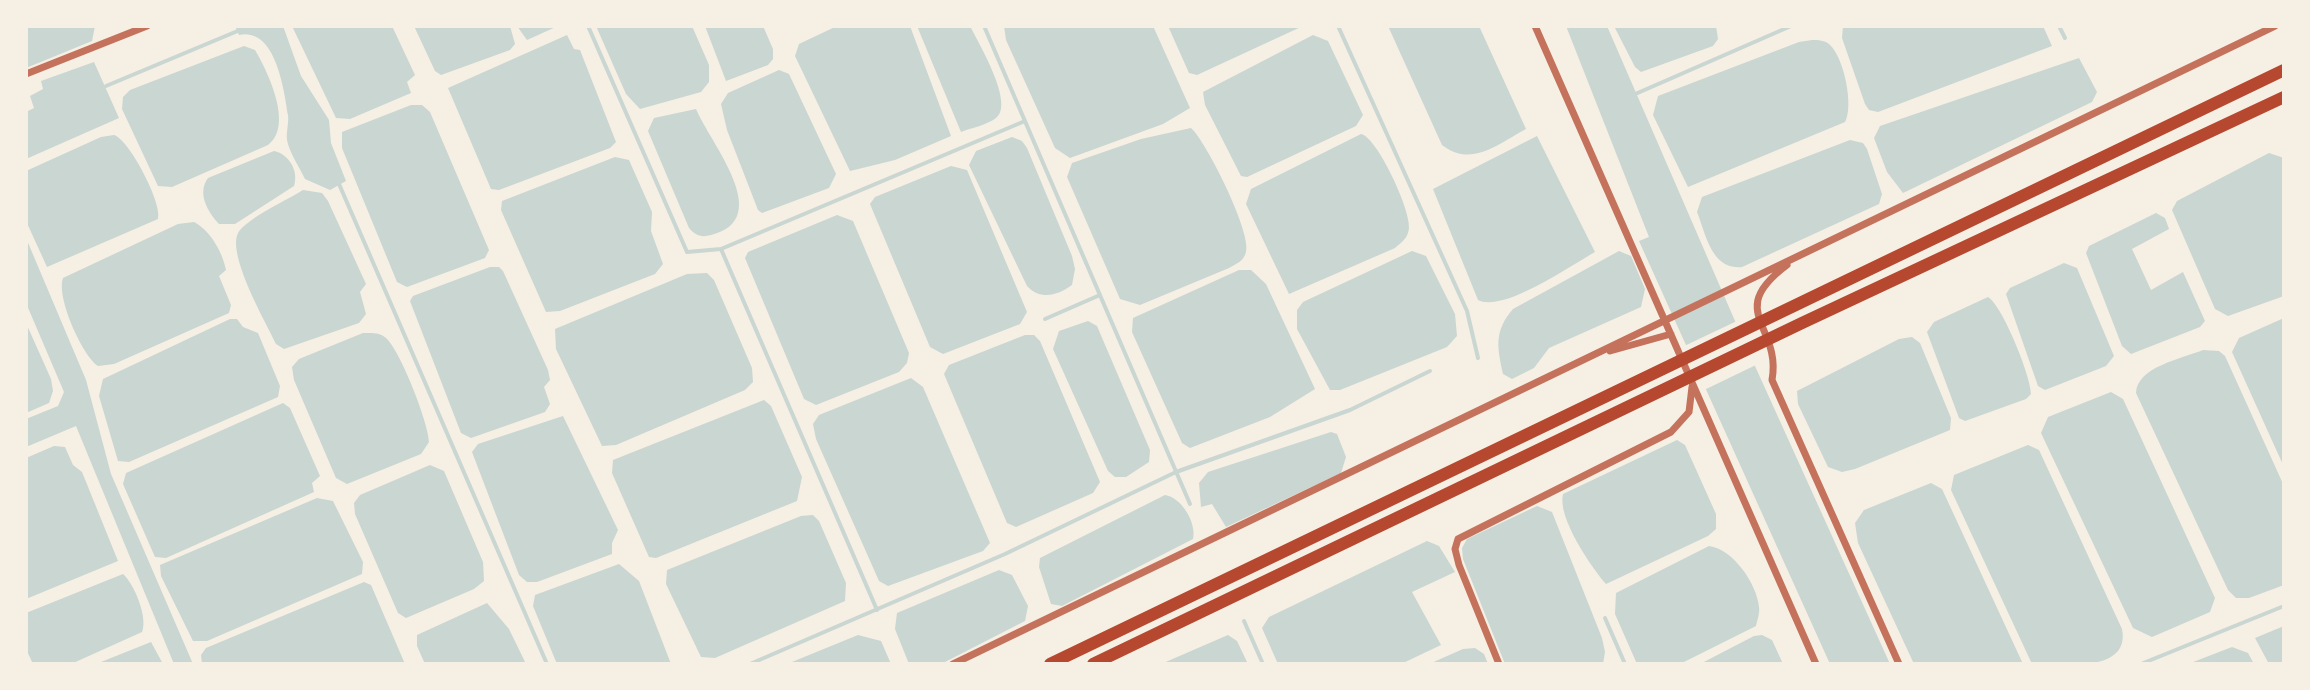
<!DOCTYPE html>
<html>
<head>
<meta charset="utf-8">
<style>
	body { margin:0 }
	#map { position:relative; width:2310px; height:690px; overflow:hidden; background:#f6efe4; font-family:"Open Sans",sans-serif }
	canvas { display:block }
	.frame { position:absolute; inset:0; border:28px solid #f6efe4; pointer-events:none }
</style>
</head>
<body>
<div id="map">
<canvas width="2310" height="690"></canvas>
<div class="frame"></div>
</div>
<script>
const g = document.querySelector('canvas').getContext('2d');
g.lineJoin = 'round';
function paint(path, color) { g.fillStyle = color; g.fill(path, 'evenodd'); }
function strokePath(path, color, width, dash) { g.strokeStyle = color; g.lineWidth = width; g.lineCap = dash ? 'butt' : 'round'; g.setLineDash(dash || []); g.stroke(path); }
paint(new Path2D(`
	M26,26H95L92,41L26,68Z
	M235,26H283L301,76L329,120L331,143L346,181L330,190L305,179C300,168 289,152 287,140C286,132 289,123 288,115C284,88 275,27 239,35Z
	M292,26H392L415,75L407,82L411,93L350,119L336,118Z
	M414,26H510L515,44L510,50L441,75L435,71Z
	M517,26H558L527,40Z
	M596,26H692L709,65V82L701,92L640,109L626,94Z
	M705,26H763L773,49V59L768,65L726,81Z
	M837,26H910L951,136L895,160L850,171L795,56L799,44Z
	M917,26H970C979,44 1015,104 996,118C987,125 971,128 961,132Z
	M1004,26H1153L1190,108L1163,124L1070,158L1055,148L1006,40Z
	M1168,26H1303L1197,75L1189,73Z
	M1388,26H1479L1526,129C1498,144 1471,168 1442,145Z
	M1566,26H1607L1745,344L1890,664H1830L1639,241L1649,237Z
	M1614,26H1716L1718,39L1713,46L1641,72L1635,67Z
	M1843,26H2043L2052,46L1878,112L1869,110L1865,104L1842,38Z
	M567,35L574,49L580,50L616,142L610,148L499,190L491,189L448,88Z
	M1313,35L1328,41L1363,115L1356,126L1247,177L1241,176L1205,105L1203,92Z
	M1812,40C1818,40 1825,40 1830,45C1844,58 1854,106 1845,122L1688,187L1653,115L1658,96L1799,42Z
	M244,46L255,50C268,72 294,126 268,145L172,187L158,186L122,109L123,97L130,90Z
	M2079,58L2097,92L2092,102L1903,193L1887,172L1874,138L1880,126Z
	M94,62L119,118L26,159V112L34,108L30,96L43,89L41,81Z
	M779,70L789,74L836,174L829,188L762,213L758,210L727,130L721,104L728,93Z
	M411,105H422L430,112L489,250L485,258L407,287L397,282L342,148V132Z
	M696,109C710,143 776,219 711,235C701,238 695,235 689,228L648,131L654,118Z
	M1191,128C1206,141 1252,233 1246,252C1244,261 1236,264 1229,268L1140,305L1120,299L1067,177L1072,163L1141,139Z
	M1361,134C1377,137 1411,210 1409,228C1408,238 1402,242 1395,248L1289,294L1246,204L1251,189Z
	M114,135C129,139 163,204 158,219L47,267L26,221V171L101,137Z
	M1537,136L1595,252C1570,266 1503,313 1478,300L1433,189Z
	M1012,137L1022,141L1027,148L1072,256L1075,269L1072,285C1058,295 1041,301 1027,286L969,165L976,151Z
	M1850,140L1863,143L1867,149L1882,194L1879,204L1742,267C1711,270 1706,234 1697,212L1702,197Z
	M274,151C289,154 299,171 294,186L235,224H219C207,211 197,193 208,178Z
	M2269,153L2284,158V296L2228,316L2215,309L2172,210L2177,201Z
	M615,157L629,160L652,212L651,231L663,264L655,274L560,311L546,312L501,210L502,201Z
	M951,166L967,170L1027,312L1020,324L943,354L930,347L870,204L875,197Z
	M303,190L322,193L328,201L366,284L360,292L366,314L359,323L284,349L276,344C266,322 223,249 240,230C255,214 284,202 303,190Z
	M2156,213L2165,218L2169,229L2132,249L2151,290L2183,272L2205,321L2200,327L2131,354L2122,346L2086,253L2089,246Z
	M837,215L853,221L909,353L907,363L899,372L816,405L804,399L745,258L748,252Z
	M194,222C210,230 223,253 226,270L219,276L231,305L229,313L114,364L98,366C82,355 56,297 63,278L178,224Z
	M26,238L86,380L111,474L193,664H174L76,426L26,447V419L58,406L64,392L26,303Z
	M1412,251L1426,256L1455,314L1457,336L1447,347L1340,390H1330L1297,329V310L1303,302Z
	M1619,251L1631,256L1645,289L1641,307L1549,348L1534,368L1512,379L1503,374C1497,347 1494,331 1513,309Z
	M2064,263L2077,268L2114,356L2106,366L2045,390L2038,386L2006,294L2010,288Z
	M490,267H499L503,271L548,370L550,380L544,387L550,404L545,412L471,438L461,433L410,301L413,296Z
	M1239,270H1251L1266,284L1315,389L1270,417L1190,448L1182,443L1132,332L1133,318Z
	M707,273L714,280L752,368L753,382L745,390L616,445L602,446L556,349L555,329L687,274Z
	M1988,297C2002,305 2031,376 2031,394L2026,399L1965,421L1959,418L1927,332L1934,322Z
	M2284,318V467L2232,352L2239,338Z
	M230,319H237L243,327L258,333L280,386L278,397L129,462L118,461L99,396L103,379Z
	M1088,321L1097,326L1150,450L1149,462L1126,477H1115L1108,471L1053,349L1059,331Z
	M26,323L51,379L53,391L49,403L26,413Z
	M363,333C372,333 379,332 386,338C400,350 429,424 429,442L421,454L347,484L336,478L294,380L292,367L299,359Z
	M1025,335H1034L1040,341L1100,482L1093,493L1016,527L1007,523L944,374L949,365Z
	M1912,337L1920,343L1951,418L1950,430L1855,469L1842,472L1828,467L1798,404L1797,391L1899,339Z
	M2203,350L2219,351L2225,356L2284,486V585L2249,598H2236L2228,590L2136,393C2137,367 2181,359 2203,350Z
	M911,378L923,387L990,543L983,551L888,586L879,581L816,439L813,424L819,415Z
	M2111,392L2123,399L2215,598L2210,612L2152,637L2133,628L2041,433L2048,417Z
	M764,400L771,406L802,477L797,501L656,558L649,557L612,473L613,460Z
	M283,403L290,408L320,476L312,483L314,492L166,558L155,557L123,484L126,473Z
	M563,416L618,530L612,543V554L537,582H527L519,575L472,452L478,444Z
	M1331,432L1337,434L1346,457L1341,473L1226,527L1212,504L1201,507L1199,483L1208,472Z
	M1677,440L1685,445L1716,514V529L1708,536L1606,584C1591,567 1557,517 1563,494Z
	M2028,445L2039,450L2122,629C2131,674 2060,664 2032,664L1951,490L1954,475Z
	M54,446L65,447L73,465L82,472L118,561L26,599V458Z
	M430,465L444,471L483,562L484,581L474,589L406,618L398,613L355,514L354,503L360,495Z
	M1931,483L1942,489L2023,664H1914L1858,543L1855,523L1864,510Z
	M1165,495C1181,497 1197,523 1193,539L1062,606L1051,604L1039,567L1040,558Z
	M317,498L333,501L363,562L362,574L207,641H193L161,576L160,565Z
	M1537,506L1552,512L1602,638L1605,652L1603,664H1505L1463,559L1462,548L1467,539Z
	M813,515L819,521L846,583L845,601L715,658L701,657L666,584L667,570L801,516Z
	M1427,541L1439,546L1455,572L1412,592L1441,645L1401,664H1278L1262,628L1269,617Z
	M1709,546C1733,549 1757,584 1759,607C1760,613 1757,621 1756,626L1680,664H1637L1615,614L1616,593Z
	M619,564L639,581L671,664H557L533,606L535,595Z
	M999,570L1012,575L1028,606L1025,621L941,664H909L895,629L897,613Z
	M123,574C135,585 148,618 142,632L71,664H33L26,649V613Z
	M364,582L371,585L405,664H202L201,655L206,648Z
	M487,603L509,629L526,664H425L417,646V635Z
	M2284,626V664H2269L2255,638Z
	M858,635L881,641L891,664H787Z
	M1228,635L1237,641L1248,664H1161Z
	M1762,635L1772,640L1783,664H1700L1754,636Z
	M151,642L163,664H96Z
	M2232,647L2248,653L2254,664H2188Z
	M1475,648L1484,654L1488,664H1429L1463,649Z`), '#c9d6d2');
paint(new Path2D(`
	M1739,320L1758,364L1700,392L1680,348Z`), '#f6efe4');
strokePath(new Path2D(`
	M588,26L687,252L721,249L1025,121
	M984,26L1190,504
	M1338,26L1467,311L1478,358
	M2059,26L2065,38
	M106,86L240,30
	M1633,95L1791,26
	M339,184L547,664
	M721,249L877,610
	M1045,319L1100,295
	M1605,618L1625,664
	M1244,621L1263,664
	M750,664L1005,554L1176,472L1350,410L1430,371
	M2141,664L2284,606`), '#c9d6d2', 4);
strokePath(new Path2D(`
	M1535,26L1816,664
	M26,74L147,26
	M1787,265C1724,312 1782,325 1772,380L1899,664
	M1610,351L1671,334
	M953,664L2275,26
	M1499,664L1459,565L1455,549L1458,539L1671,432L1689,412L1692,387`), '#c5725c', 7);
strokePath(new Path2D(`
	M1050,664L2284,70
	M1093,664L1802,323L2284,97`), '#b5482f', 12);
</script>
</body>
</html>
